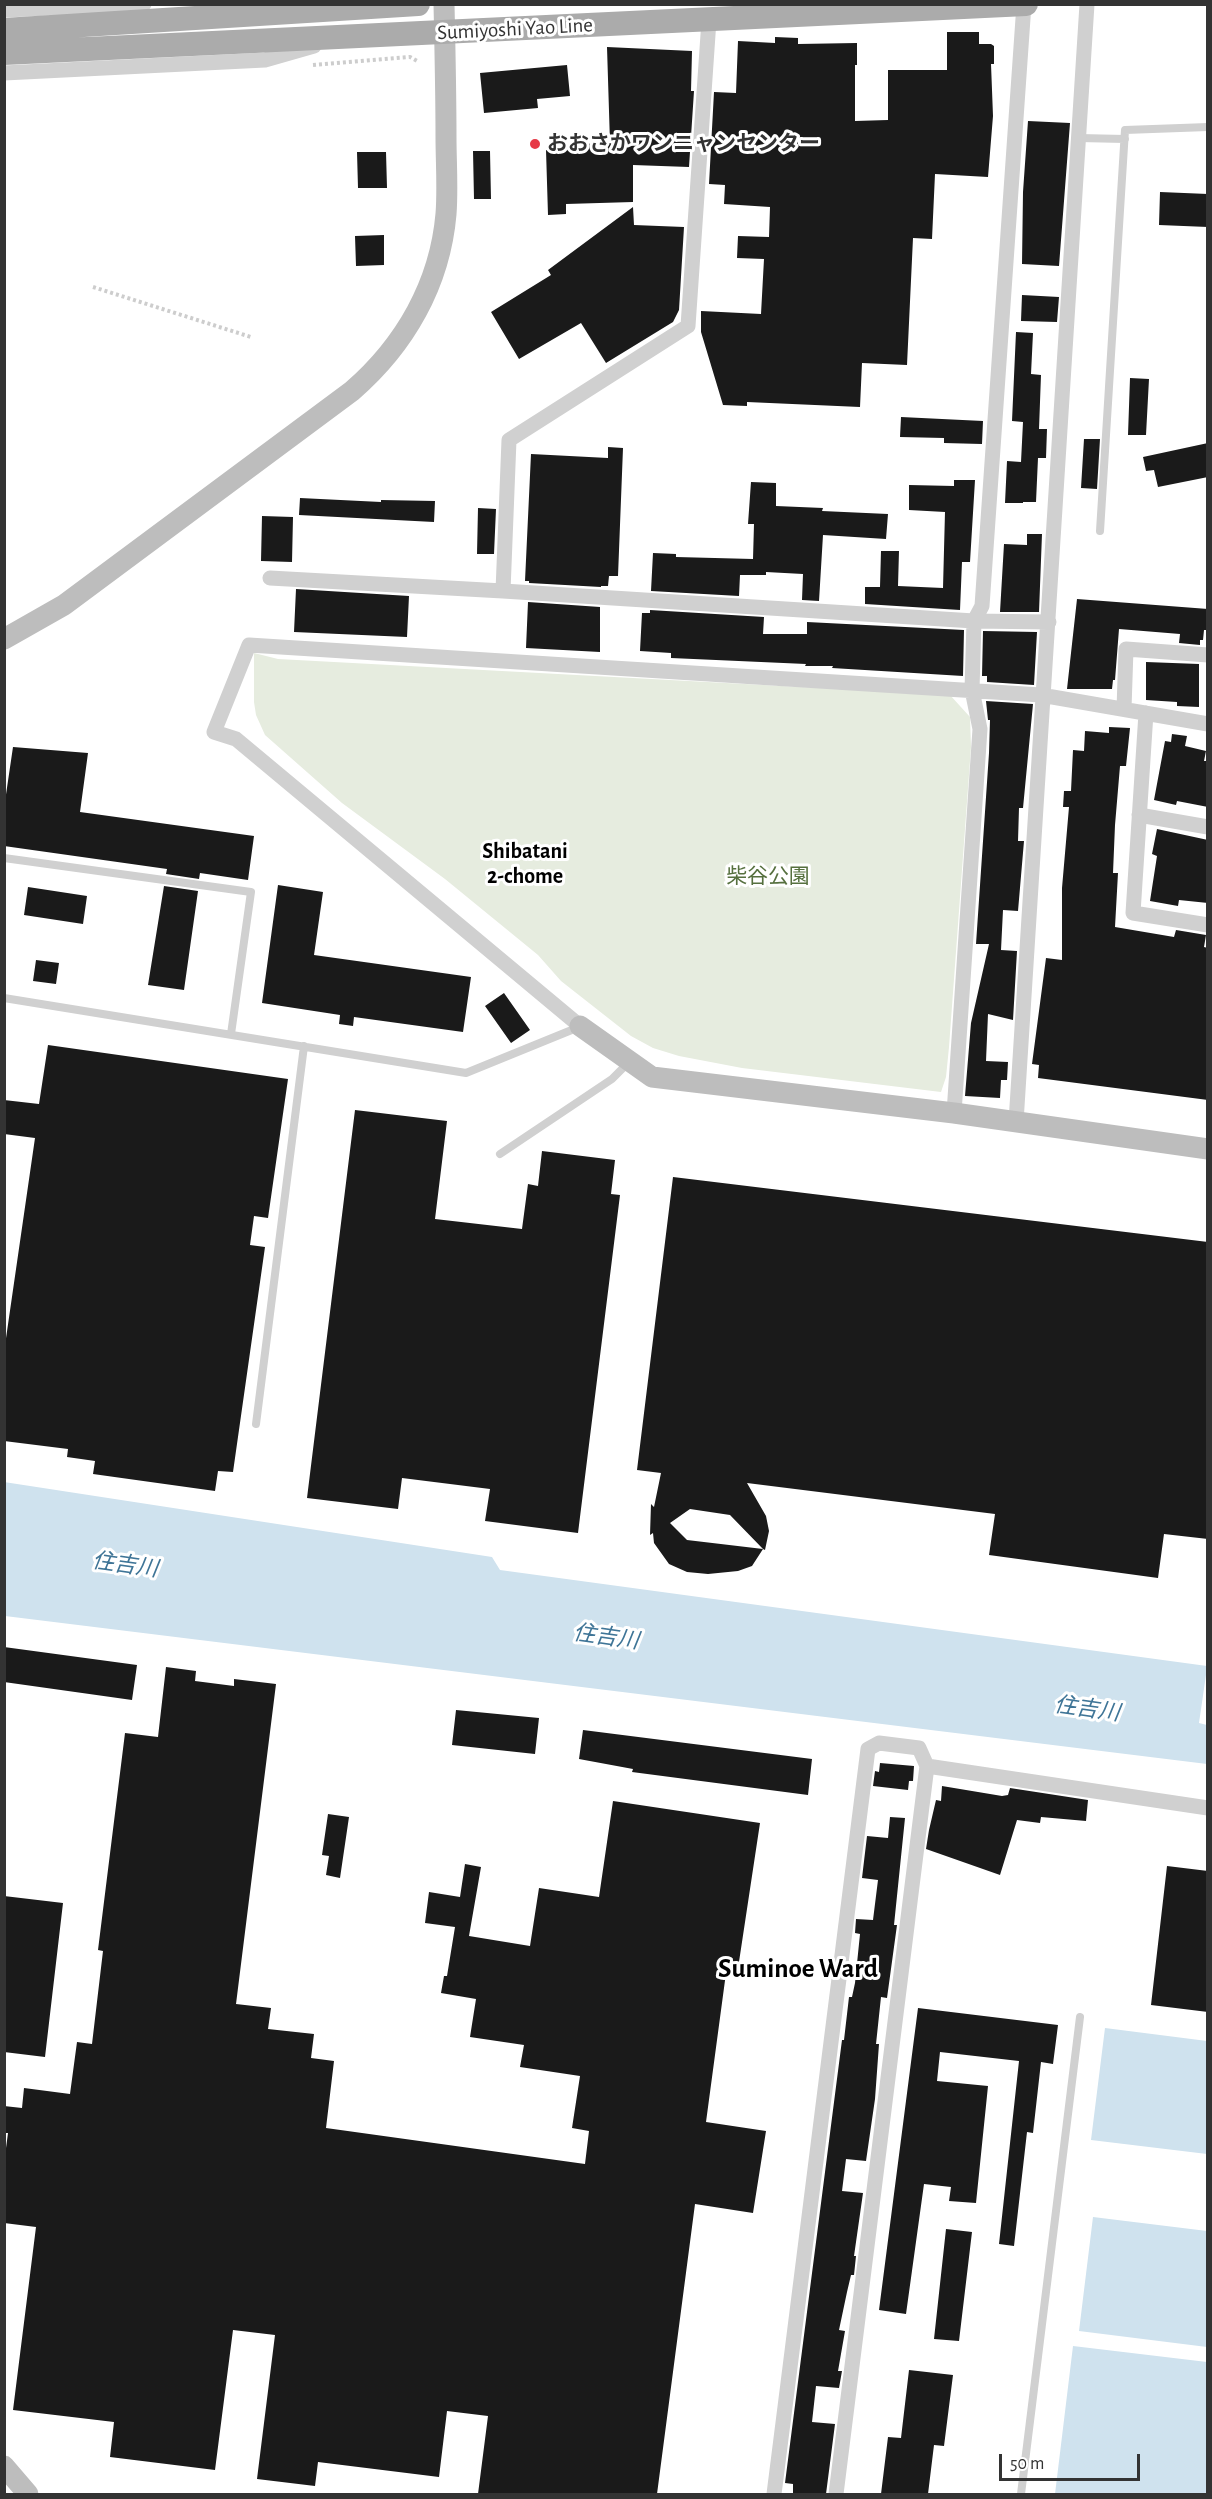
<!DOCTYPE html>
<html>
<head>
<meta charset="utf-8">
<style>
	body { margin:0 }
	#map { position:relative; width:1212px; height:2499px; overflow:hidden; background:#fff; font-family:"Alegreya Sans",sans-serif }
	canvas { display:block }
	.frame { position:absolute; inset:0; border:6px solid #333; pointer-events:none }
	.scale { position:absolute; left:999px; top:2454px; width:141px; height:27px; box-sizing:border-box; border:3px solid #333; border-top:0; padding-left:8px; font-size:18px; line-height:21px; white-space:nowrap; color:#333; -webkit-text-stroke:4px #fff; paint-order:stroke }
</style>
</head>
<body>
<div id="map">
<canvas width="1212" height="2499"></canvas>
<div class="frame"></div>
<div class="scale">50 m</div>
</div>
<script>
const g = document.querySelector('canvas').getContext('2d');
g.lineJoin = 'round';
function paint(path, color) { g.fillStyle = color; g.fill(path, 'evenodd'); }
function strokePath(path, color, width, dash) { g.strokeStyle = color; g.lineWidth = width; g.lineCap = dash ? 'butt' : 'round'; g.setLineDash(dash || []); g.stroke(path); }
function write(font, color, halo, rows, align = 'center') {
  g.font = font + ' "Alegreya Sans","Noto Sans JP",sans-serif'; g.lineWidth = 6; g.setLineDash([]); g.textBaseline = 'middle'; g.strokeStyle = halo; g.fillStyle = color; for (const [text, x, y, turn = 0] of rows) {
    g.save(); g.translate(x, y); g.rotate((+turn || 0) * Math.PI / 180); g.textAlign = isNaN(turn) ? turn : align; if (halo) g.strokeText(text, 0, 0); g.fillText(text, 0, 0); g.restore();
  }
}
paint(new Path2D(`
	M254,653L278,659L950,695L970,717L971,747L949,1047L946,1077L941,1092L742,1068L679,1056L653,1048L631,1036L561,981L538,955L445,879L342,803L265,735L256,715L254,702Z`), '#e6ecdf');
paint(new Path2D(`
	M4,1482L492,1557L500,1570L1207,1666V1764L5,1616Z
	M1105,2028L1207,2041V2154L1091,2140Z
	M1093,2217L1207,2231V2347L1079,2331Z
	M1073,2346L1207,2362V2494H1055Z`), '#cfe2ee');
paint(new Path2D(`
	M1207,1668H1208L1207,1725L1199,1723Z`), '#fff');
paint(new Path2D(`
	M947,32H979V44H991L994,46V64H991L993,116L988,177L935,174L932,239L913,238L907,365L862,363L860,407L747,402V406L723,405L701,332V311L761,314L764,259L737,258L738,236L769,237L770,207L724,204L725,185L709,184L714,92L736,93L738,41L775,43V37L798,38V44L857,43V65H855V121L888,120V70H947Z
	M607,47L692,51L691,91H694L689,167L633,165V202L566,204V214L548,215L546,150L581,149V144L610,143Z
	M567,65L570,96L537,99L538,108L484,113L480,73Z
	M1028,121L1070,123L1059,266L1022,264L1023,192Z
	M473,151H490L491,199H474Z
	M357,152H386L387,188H358Z
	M1160,192L1208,194V227L1159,225Z
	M633,207L634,225L684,227L679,310L673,322L606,363L581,323L519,359L491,312L551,275L548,270Z
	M384,235V265L356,266L355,236Z
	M1022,295L1059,297L1057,322L1021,321Z
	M1016,332L1033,333L1031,374L1041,375L1039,429H1047L1046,458H1038L1036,502H1023V503H1005L1007,461L1021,462L1023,422L1012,421Z
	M1130,378L1149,379L1146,435H1128Z
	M901,417L983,421L982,444L944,443V438L900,437Z
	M1084,439H1100L1097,489L1081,488Z
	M1208,443V477L1158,487L1154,470L1146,471L1143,457Z
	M608,447L623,448L618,576H609L608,586H601V587L529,583V581H525L531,454L608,458Z
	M954,480H975L970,562H962L960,610L865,604V587H880L881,551H899L898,586L943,588L945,512L909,510V485L954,486Z
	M751,482L776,483V506L823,508L822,511L888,514L886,539L823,535L819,601L802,600L803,574L766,572V575H740L739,596L651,591L653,553L676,554V557L753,559L754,524H748Z
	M300,498L381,502V500L435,501L434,522L299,515Z
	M478,508L496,509L494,554H477Z
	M262,516L293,517L292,562L261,561Z
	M1027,534H1042L1039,612H1000L1004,544L1027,545Z
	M296,589L409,596L407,637L294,632Z
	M1077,599L1208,609V630H1204L1203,640H1200V645L1179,643L1180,634L1119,629L1115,680H1113L1112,689H1067Z
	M528,602L600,607V652L526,648Z
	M650,610L764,617L763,634H807V622L964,630L963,676L832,668L833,666H805L806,664L671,658V653L640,651L642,613H650Z
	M983,631L1037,632L1034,685L987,682V676H982Z
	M1146,662L1199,664V707L1177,706V702L1146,700Z
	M986,701L1033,704L1023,808H1019L1018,841H1024L1018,911L1003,910L1001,950L1017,951L1013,1020L988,1014L986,1061L1008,1062L1007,1080H1001L1000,1098L965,1096L971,1023L989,944H976L989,753L990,720H988Z
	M1109,727L1130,728L1126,766H1120L1115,825L1113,873H1118L1115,927L1174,937L1176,930L1206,935L1204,947L1208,948V1100L1038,1078L1039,1065L1032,1064L1046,958L1062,960V888L1069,807H1063L1064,791H1071L1073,750L1084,751L1085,731L1109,733Z
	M1172,734L1187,736L1185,746L1206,751L1204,761H1208V807L1177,801L1176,805L1154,800L1165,741L1171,742Z
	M13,747L88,753L80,812L254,836L248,880L200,873L199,879L166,874L167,869L4,846V808Z
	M1157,829L1208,840V903L1179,900L1178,906L1150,901L1157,856L1152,854Z
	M278,885L323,892L314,955L471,977L463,1032L354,1017L353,1026L339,1024L340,1015L262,1003Z
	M164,886L198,891L184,990L148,985Z
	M28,887L87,896L83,924L24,915Z
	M36,960L59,963L56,984L33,981Z
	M504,993L530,1030L511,1043L485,1006Z
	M48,1045L288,1079L268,1218L254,1216L250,1245L265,1247L233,1472L218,1471L215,1491L93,1474L95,1461L67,1457L68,1449L4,1441V1352L35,1138L4,1134V1100L39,1104Z
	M355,1110L447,1121L435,1219L522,1229L528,1184L538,1186L542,1151L615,1160L611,1194L620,1195L578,1533L485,1521L490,1489L402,1478L398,1509L307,1498Z
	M673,1177L1208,1242V1539L1164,1534L1158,1578L989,1555L995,1514L747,1483L766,1516L769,1531L765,1550L763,1549L752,1566L738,1571L708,1574L687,1572L669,1564L654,1543L653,1533L650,1535L651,1504L654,1507L661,1473L637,1470ZM690,1509L730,1515L763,1549L687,1540L670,1523Z
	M4,1647L137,1665L132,1700L4,1682Z
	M166,1667L196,1671L195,1681L234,1686V1679L276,1684L236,2004L271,2008L268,2029L314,2034L311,2058L334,2061L326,2128L585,2164L589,2131L572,2128L580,2076L520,2067L524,2045L470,2037L476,1999L441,1993L444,1976H447L455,1927L425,1923L429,1892L460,1897L465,1864L481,1867L469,1936L530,1946L539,1888L599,1897L613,1801L760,1823L737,1975L726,1973L706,2122L766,2131L753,2213L695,2204L657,2494H478L488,2416L447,2411L439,2477L318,2462L315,2486L257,2479L275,2335L233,2330L215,2470L110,2457L114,2422L13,2410L36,2227L4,2223V2163L8,2133H4V2106L22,2108L24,2088L70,2094L77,2042L92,2044L103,1951L98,1950L125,1733L158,1737Z
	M456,1710L539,1718L535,1754L452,1745Z
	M583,1730L812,1759L808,1795L632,1772L633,1769L579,1759Z
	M880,1763L914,1766L913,1781H909L908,1790L873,1786L875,1771L879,1772Z
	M942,1786L1002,1796L1008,1795L1010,1788L1088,1800L1086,1821L1041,1817L1040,1823L1017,1820L1000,1875L926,1849L929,1830L936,1800L941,1801Z
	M328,1814L349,1817L340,1878L326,1875L329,1856L322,1855Z
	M890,1817L905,1818L894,1925H897L887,1998L881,1997L876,2044H879L875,2099L866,2161L846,2159L842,2191L863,2193L854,2256H856L854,2275H851L847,2292L839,2330L845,2331L838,2371H842L839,2388L816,2386L812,2422L835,2424L826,2494H793V2484L785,2483L842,2040H844L849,1997H852L855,1983L860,1934L855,1933L856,1919L873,1920L878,1880L862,1878L867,1836L888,1838Z
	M1167,1866L1208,1871V2012L1151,2005Z
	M4,1896L63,1903L45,2057L4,2052Z
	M918,2008L1058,2025L1053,2064L1041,2062L1033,2133L1027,2132L1014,2246L999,2244L1019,2061L940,2052L937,2081L988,2086L976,2203L949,2201L951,2187L924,2184L906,2314L879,2310Z
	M946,2229L972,2232L959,2341L934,2339Z
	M909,2370L953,2375L944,2446L934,2445L928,2494H881L888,2437L901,2438Z`), '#1a1a1a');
strokePath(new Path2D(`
	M313,65L410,57L419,62
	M93,287L251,337`), '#cdcdcd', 4, [3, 3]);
strokePath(new Path2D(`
	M1079,138L1125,139
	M1100,531L1125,130L1208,127
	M4,858L251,892L231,1034
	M4,998L466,1073L579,1027
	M500,1154L612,1079L628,1063
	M256,1424L304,1046
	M1021,2494L1080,2017`), '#d0d0d0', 8);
strokePath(new Path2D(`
	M4,10L144,4
	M709,20L688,326L509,440L503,591L974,621L1049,622
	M4,73L265,60L314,46
	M270,578L503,591
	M1124,709L1126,649L1208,655
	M1146,713L1133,913L1208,925
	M1139,815L1208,827
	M580,1026L236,739L214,732L249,645L1041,695L1208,724
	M954,1113L980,729L972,690L974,621L982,606L1024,4
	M1016,1122L1087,4
	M927,1766L1208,1808
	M774,2494L868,1749L879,1743L919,1748L927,1766L836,2494`), '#d0d0d0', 15);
strokePath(new Path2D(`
	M4,639L64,605L352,391C405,345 440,284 446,214C448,189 446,162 446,137C446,93 445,49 444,4
	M580,1026L652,1077L954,1113L1208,1149
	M4,2466L28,2494`), '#bdbdbd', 21);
strokePath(new Path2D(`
	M4,30L418,4
	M4,53L1026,4`), '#ababab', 24);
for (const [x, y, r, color] of [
	[535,144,6,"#e63946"]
]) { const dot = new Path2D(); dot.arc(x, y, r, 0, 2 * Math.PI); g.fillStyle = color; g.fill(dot); strokePath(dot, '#fff', 2); }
write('21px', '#333', '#fff', [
	["Sumiyoshi Yao Line",515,29,-3]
]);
write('bold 21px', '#333', '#fff', [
	["おおさかワンニャンセンター",547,144]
], 'left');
write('21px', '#56703f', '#fff', [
	["柴谷公園",768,877]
]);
write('bold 22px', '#000', '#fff', [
	["Shibatani",525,851],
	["2-chome",525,876]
]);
write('italic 22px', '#3f7597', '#fff', [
	["住吉川",125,1565,8],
	["住吉川",606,1637,8],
	["住吉川",1087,1709,8]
]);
write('bold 27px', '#000', '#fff', [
	["Suminoe Ward",798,1969]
]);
</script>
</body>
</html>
